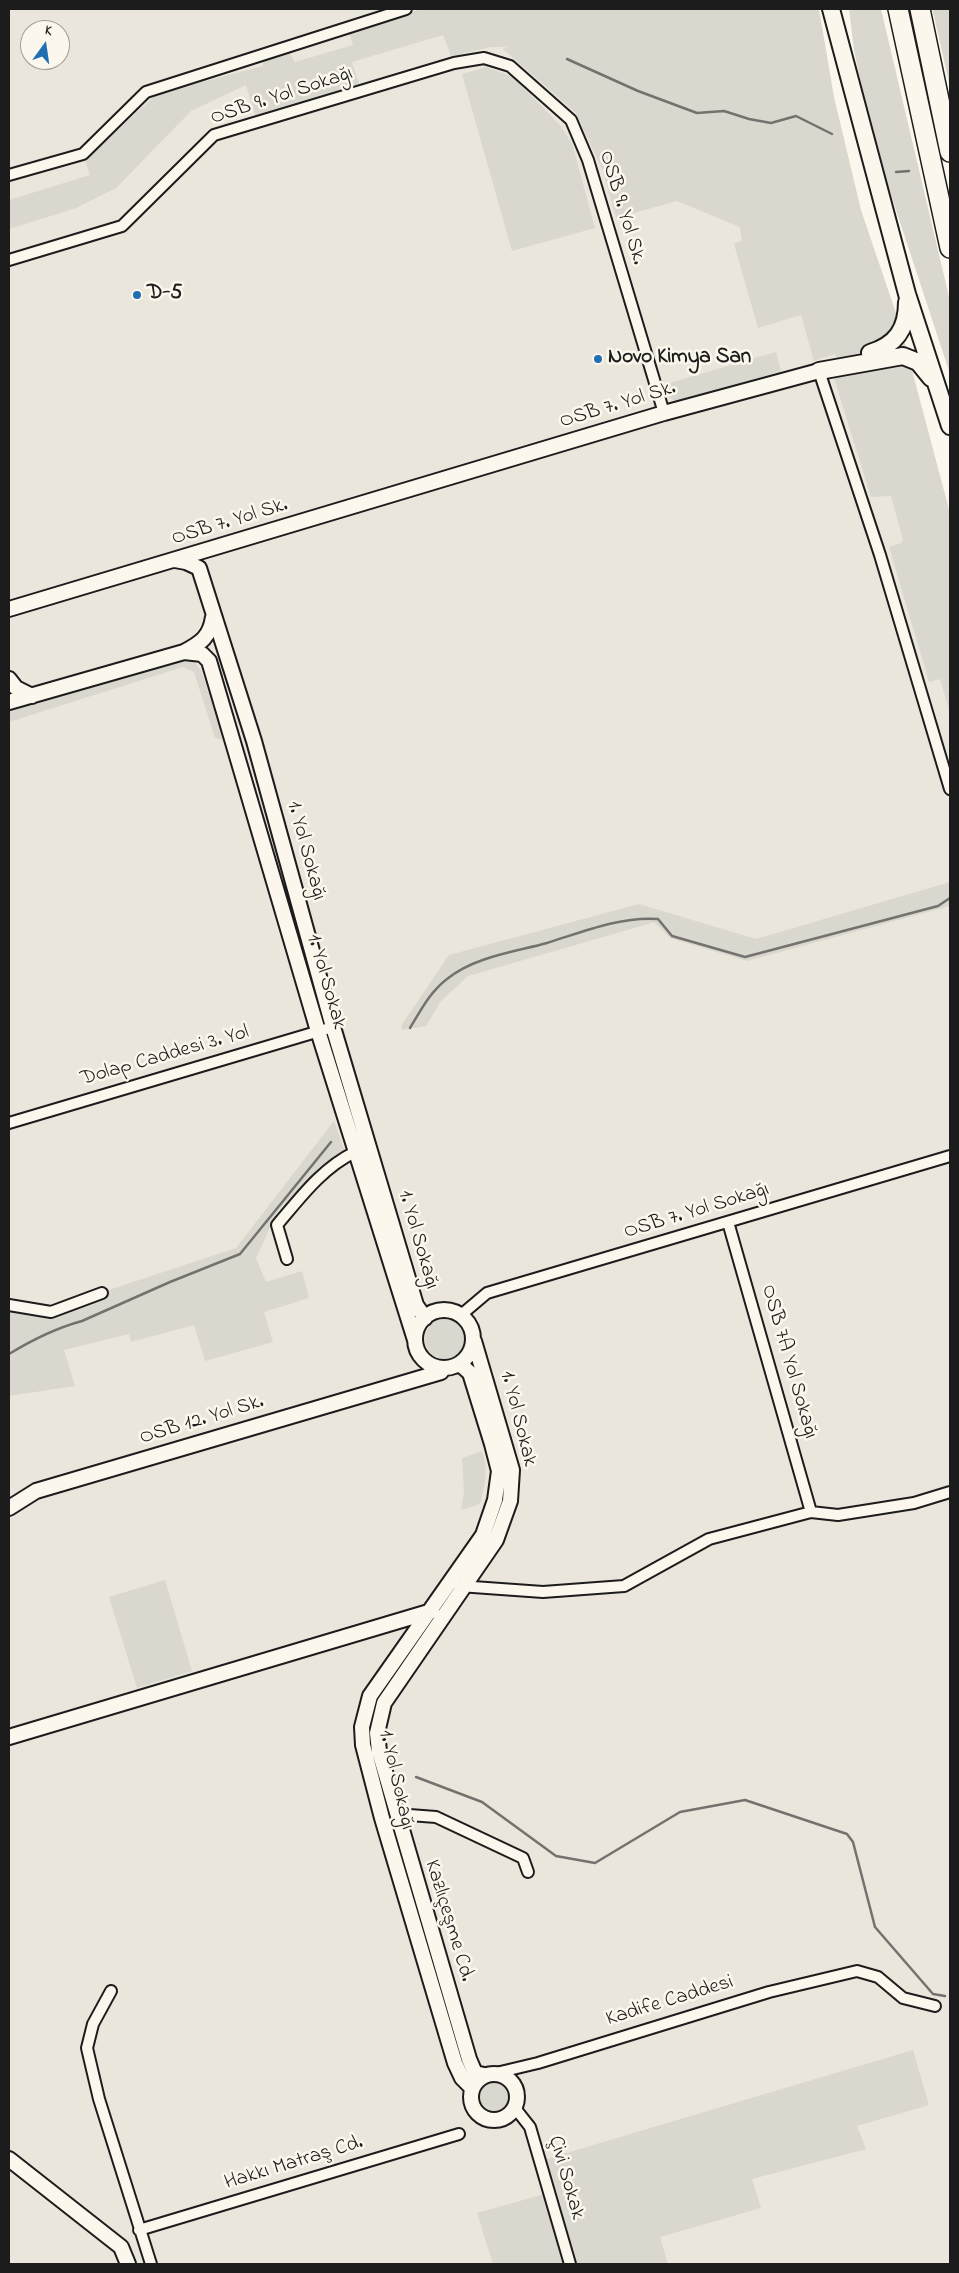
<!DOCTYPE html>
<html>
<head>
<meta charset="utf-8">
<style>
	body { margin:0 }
	#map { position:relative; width:959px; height:2273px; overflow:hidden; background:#fbf7ec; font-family:"Indie Flower",sans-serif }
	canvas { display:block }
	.frame { position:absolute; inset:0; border:10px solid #1c1c1c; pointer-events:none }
	.north { position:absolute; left:20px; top:20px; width:50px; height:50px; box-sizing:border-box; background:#fbf7ec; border:1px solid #a29f99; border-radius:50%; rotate:14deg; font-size:14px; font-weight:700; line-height:20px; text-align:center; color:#1c1c1c }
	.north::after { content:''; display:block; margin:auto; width:18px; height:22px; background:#1f6fb2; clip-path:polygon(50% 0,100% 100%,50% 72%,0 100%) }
</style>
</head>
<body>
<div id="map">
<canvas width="959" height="2273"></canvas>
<div class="frame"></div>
<div class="north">K</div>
</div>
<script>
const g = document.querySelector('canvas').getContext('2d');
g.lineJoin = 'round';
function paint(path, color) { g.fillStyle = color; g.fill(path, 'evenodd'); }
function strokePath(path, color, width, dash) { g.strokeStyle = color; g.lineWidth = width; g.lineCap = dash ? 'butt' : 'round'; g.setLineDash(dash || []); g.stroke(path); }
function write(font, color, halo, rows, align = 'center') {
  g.font = font + ' "Indie Flower",sans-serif'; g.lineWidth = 5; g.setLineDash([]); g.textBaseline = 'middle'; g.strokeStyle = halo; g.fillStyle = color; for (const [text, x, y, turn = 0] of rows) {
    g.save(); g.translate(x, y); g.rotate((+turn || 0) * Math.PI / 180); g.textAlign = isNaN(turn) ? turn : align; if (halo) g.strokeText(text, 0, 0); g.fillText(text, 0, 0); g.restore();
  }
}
paint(new Path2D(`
	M9,9H469L874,327L950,513V2264H9ZM30,30H60V60H30Z`), '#eae6dc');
paint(new Path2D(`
	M421,9H819L834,97L861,210L900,325L950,513V713L940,679L929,682L889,547L901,543L903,540L891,496L871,497L834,378L842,375L835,354L814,361L801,315L758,328L734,244L742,240L740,227L677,201L616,218L603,172L576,113L503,49L507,47H491L451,56L443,35L352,62L359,84L255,115L246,85L191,111L116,188L76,208L9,229V200L90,175L85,160L157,94L263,66V60L290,53L295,62L353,45L349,32Z
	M849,9H881L950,301V374L872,137L854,50Z
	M932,9H950V87L934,16Z
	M486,67L513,77L560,125L572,143L595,228L512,251L462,74Z
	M776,352L781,371L678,402L670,398L666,384Z
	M184,661L194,662L201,670L224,740L215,738L194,672L183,667L9,722V711Z
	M950,882V906L747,961L670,938L654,922L645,925L468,976L441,1001L426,1026L402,1030L401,1026L449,955L639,904L756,939Z
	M334,1121L345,1152L308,1179L277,1212L256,1258L266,1282L302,1271L309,1298L264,1312L273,1342L205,1361L194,1325L131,1342L129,1334L64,1350L75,1386L9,1396V1304L45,1311L236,1248Z
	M425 1339a20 20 0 1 1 40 0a20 20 0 1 1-40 0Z
	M482,1451C489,1469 485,1486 480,1504L461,1510L464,1493L462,1458Z
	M165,1580L192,1671L137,1688L109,1597Z
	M913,2050L929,2105L857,2126L866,2149L752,2179L761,2208L660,2237L668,2264H493L477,2213L555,2191L546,2159Z
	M480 2096a15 15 0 1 1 30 0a15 15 0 1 1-30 0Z`), '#dad7ce');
strokePath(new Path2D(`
	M567,59L638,91L697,113L724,111L749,119L771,123L796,116L832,134
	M896,172L909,171
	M410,1028C421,1010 430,992 447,979C474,957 514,952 547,943C582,932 621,916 658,919L672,936L745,957L938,906L950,898
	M9,1354C32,1340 56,1328 82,1321L170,1282L240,1254L331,1142
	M416,1777L482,1802L556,1856L595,1863L680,1812L745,1800L847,1834L853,1842L875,1927L933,1994L945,1996`), '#74726e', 2.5);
const street = new Path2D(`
	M9,175L83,154L146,92L406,9
	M9,260L122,226L214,135L454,63L484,58L510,66L571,120L588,160L664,413
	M819,371L880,555L950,789
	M9,1123L333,1027
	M728,1222L811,1512
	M287,1259L277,1225C300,1198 322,1168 355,1152
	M9,1305L51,1312L102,1293
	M461,1315L487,1293L950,1156
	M459,1586L543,1592L624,1586L709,1539L811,1512L838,1515L914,1503L950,1492
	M396,1814L436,1817L523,1858L528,1872
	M111,1991L93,2024L87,2048L99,2099L151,2264
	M496,2073L538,2063L769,1992L857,1971L878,1977L903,1998L935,2006
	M515,2108L530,2127L570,2264
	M139,2230L459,2134`);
const secondary = new Path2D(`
	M175,560L186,562L199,568L254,741L333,1027L416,1305L425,1318
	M9,609L664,413L819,371
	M184,652L202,654L209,661L318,1031L415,1340
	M9,679L16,688L32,696
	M9,702L184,652C201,643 210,637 213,617
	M415 1339a29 29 0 1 1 58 0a29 29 0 1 1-58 0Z
	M474,1341L512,1470L510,1501L496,1540L384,1703L377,1733L379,1751L469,2059L475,2073L484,2075
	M460,1364L470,1373L492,1444L499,1471L495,1500L483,1535L370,1696L362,1727L363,1745L382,1818L455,2063L462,2078L472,2088
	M9,1508L36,1491L441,1372L443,1369
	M9,1737L432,1611
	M471 2097a23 23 0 1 1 46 0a23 23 0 1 1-46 0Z
	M9,2159L121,2247L128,2264`);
const primary = new Path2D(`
	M831,9L907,294L950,426
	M870,353C896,345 907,329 907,302
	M819,371L903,356L918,362L931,378`);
const highway = new Path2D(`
	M898,9L950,248
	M920,9L950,152`);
strokePath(street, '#1c1c1c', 14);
strokePath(secondary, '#1c1c1c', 18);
strokePath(primary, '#1c1c1c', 20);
strokePath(highway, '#1c1c1c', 22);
strokePath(street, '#fbf7ec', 10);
strokePath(secondary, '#fbf7ec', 14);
strokePath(primary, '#fbf7ec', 16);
strokePath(highway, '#fbf7ec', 19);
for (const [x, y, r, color] of [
	[137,295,5,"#1f6fb2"],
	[598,359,5,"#1f6fb2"]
]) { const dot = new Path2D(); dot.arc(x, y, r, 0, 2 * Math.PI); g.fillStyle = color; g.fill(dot); strokePath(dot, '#fbf7ec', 2); }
write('21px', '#1c1c1c', '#fbf7ec', [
	["OSB 9. Yol Sokağı",282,97,-18],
	["OSB 9. Yol Sk.",621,208,73],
	["OSB 7. Yol Sk.",618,406,-17],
	["OSB 7. Yol Sk.",230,523,-17],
	["1. Yol Sokağı",305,851,75],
	["1. Yol Sokak",325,982,74],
	["Dolap Caddesi 3. Yol",165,1057,-16],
	["OSB 7. Yol Sokağı",697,1212,-17],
	["1. Yol Sokağı",417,1240,74],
	["OSB 7A Yol Sokağı",788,1362,74],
	["1. Yol Sokak",517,1419,76],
	["OSB 12. Yol Sk.",202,1421,-17],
	["1. Yol Sokağı",395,1780,77],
	["Kazlıçeşme Cd.",448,1921,73],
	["Kadife Caddesi",670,2002,-17],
	["Hakkı Matraş Cd.",294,2164,-17],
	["Çivi Sokak",565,2178,74]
]);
write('bold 21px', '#1c1c1c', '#fbf7ec', [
	["D-5",147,295],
	["Novo Kimya San",608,359]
], 'left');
</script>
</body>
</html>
